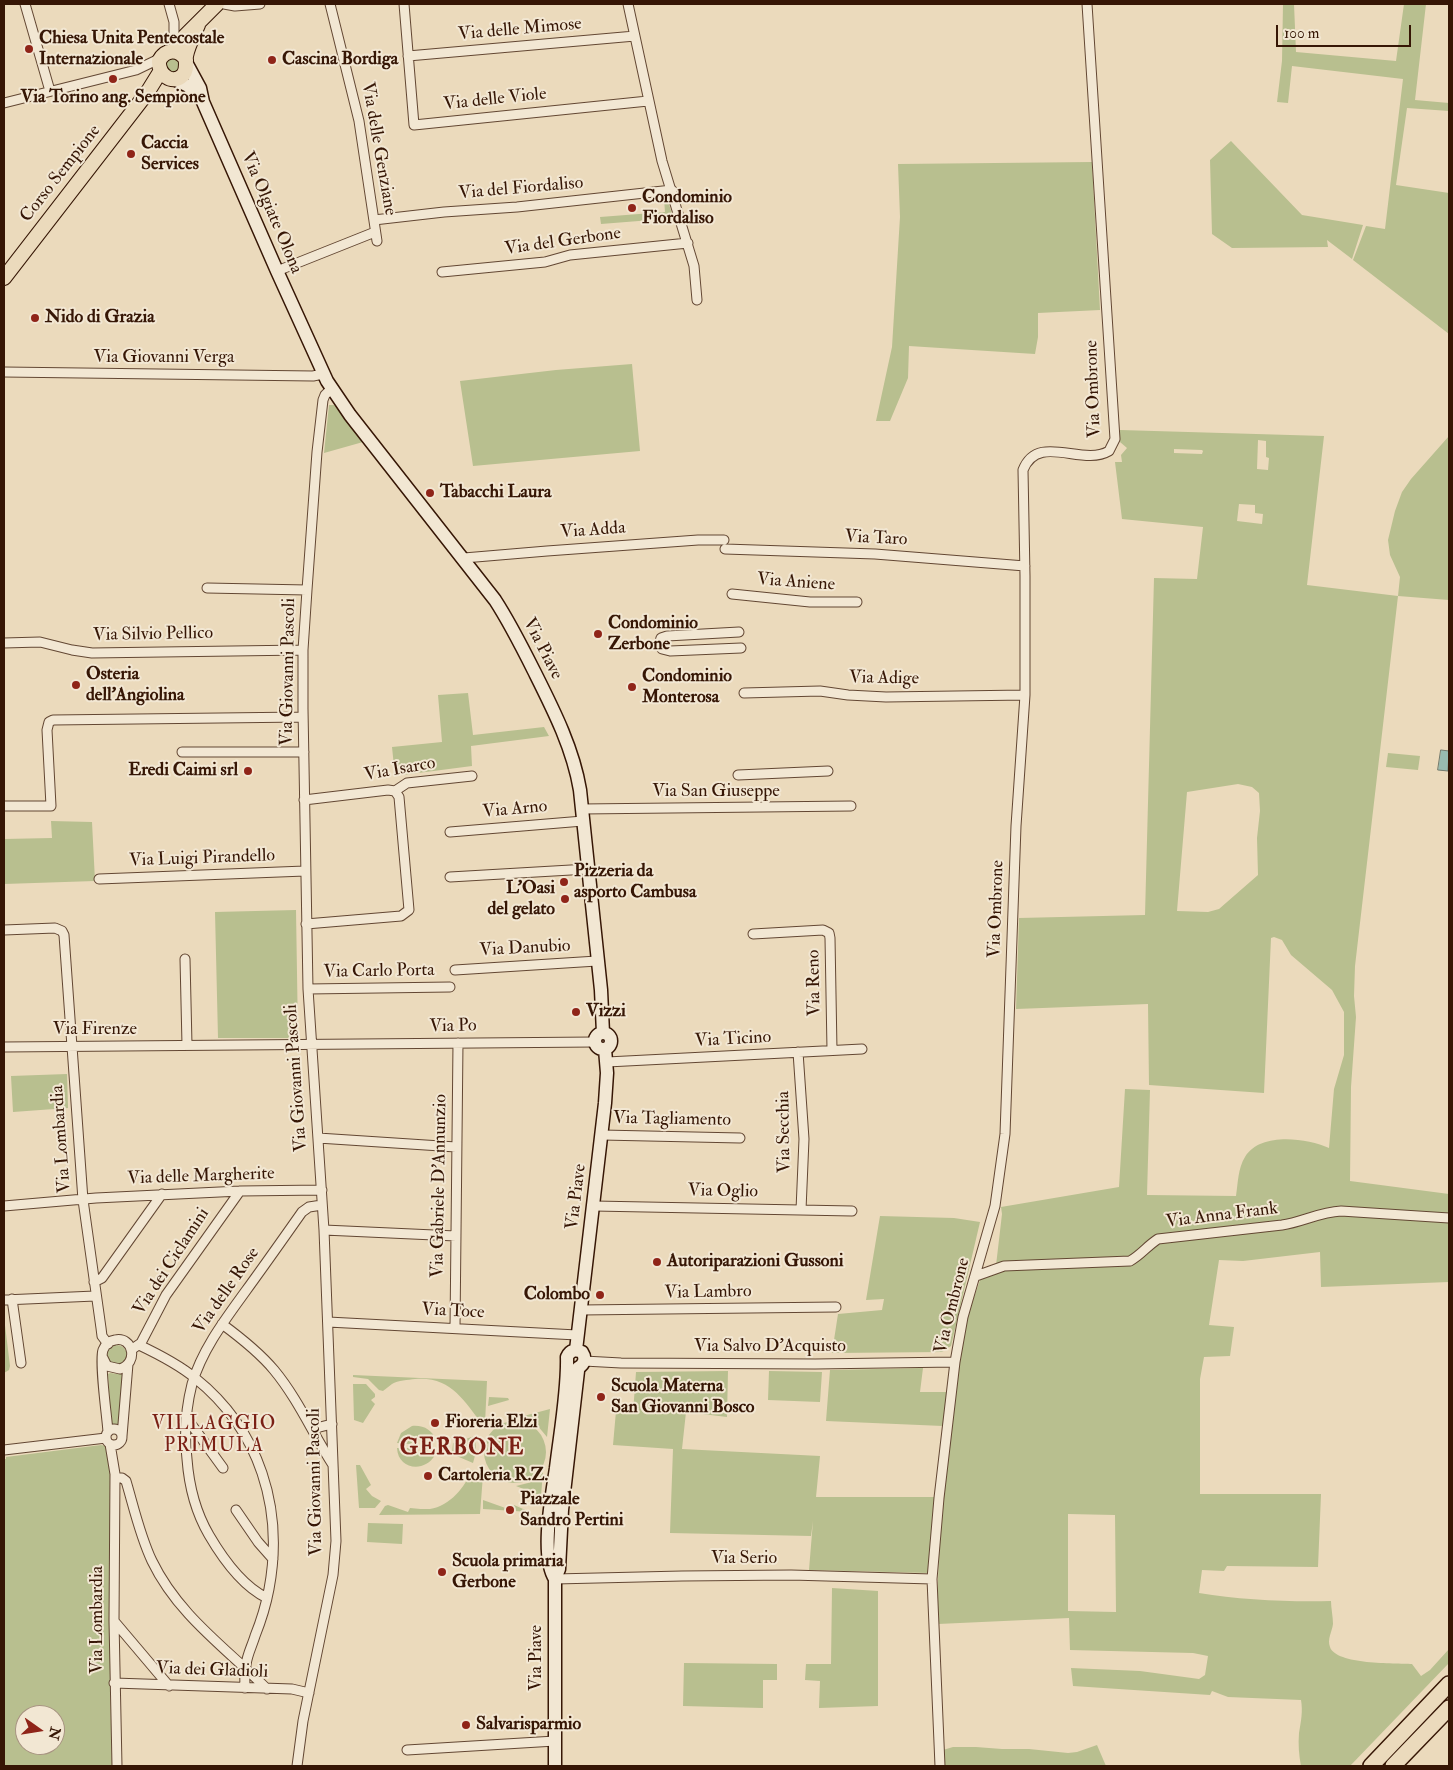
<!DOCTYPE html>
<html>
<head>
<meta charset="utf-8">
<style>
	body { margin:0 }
	#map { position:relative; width:1453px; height:1770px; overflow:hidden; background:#ebdabc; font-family:"IM FELL Double Pica",serif }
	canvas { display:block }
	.frame { position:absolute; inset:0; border:5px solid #361605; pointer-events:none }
	.north { position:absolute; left:15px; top:1705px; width:50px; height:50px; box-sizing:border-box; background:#f2e7d3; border:1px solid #a79381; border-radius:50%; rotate:103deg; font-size:14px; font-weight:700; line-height:20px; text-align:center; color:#361605 }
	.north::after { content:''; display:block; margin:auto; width:18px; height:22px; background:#8f2418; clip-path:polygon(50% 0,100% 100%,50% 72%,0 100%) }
	.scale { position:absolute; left:1276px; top:25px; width:135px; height:22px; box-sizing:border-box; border:2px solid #361605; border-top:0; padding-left:6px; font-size:15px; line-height:18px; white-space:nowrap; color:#361605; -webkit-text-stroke:4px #f2e7d3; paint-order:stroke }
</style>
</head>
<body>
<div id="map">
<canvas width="1453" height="1770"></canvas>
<div class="frame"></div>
<div class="north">N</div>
<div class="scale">100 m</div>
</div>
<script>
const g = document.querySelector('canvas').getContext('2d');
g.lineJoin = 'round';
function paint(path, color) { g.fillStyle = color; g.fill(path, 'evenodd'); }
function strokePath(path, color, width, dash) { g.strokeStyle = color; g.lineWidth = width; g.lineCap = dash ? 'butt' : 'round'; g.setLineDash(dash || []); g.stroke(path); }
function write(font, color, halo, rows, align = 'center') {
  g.font = font + ' "IM FELL Double Pica",serif'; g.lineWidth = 4; g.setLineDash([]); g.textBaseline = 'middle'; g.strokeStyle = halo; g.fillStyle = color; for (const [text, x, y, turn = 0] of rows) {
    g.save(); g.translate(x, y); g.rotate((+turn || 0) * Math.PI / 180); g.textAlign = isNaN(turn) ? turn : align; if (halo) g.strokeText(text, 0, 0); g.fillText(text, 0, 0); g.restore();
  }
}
paint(new Path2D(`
	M1283,4H1294L1296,52L1396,61L1404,4H1426L1415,100L1449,103V111L1407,108L1396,185L1449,193V334L1353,260L1366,226L1385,229L1403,79L1292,66L1288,103L1277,102L1282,61Z
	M166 65a7 7 0 1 1 14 0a7 7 0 1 1-14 0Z
	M1231,141L1302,215L1363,225L1352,259L1327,240L1328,247L1232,248L1212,234L1210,160Z
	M1092,162L1100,310L1038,313V337L1035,354L909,346L908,378L890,421H876L892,347L900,217L898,164Z
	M667,198L673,217H664V219L601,224L600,217L665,212L664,199Z
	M632,364L640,451L473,466L460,381L556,370Z
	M329,405H334L363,442L324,453Z
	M1120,430L1324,436L1307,585L1398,596L1400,577L1390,555L1388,540L1395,511L1402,492L1411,479L1449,436V600L1398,596L1355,966L1354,996L1356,1017L1351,1087L1350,1181L1449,1194V1282L1321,1287L1320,1252L1243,1261L1219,1260L1209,1325L1234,1327L1230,1356L1204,1357L1200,1379V1494H1321L1318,1567L1227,1566L1224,1571L1202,1570L1199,1593C1240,1600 1289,1602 1331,1601C1331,1608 1333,1617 1333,1624C1332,1632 1327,1639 1330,1647C1336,1665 1395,1663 1412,1664L1421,1676L1430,1670L1449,1649V1663L1350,1766H1301C1299,1756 1298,1744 1299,1733C1301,1721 1303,1712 1301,1700L1228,1697L1212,1691L1210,1695L1073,1686L1071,1668L1140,1671L1199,1679L1205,1675L1208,1656L1193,1653L1070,1650L1069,1618L938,1624V1580L941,1498L959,1361L968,1315L980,1280L995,1274L1002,1214L1001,1207L1119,1187L1125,1089L1150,1090L1147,1195L1236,1196C1238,1183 1238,1168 1245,1157C1260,1132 1306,1138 1329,1148L1334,1089L1344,1055V1012L1332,990L1291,955L1282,940L1274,937L1271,938L1264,1093L1149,1085L1148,1004L1016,1009L1019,918L1145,915L1154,578L1197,579L1203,527L1122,519L1115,462H1122L1121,455L1127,448L1120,442ZM1258,440L1266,441V457L1269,458L1268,470L1257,469ZM1174,449L1202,450L1203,451L1202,454L1174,453ZM1239,504L1255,505V513L1263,514L1262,524L1237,521ZM1238,784L1252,787L1259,793L1260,811L1257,838L1258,875L1219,909L1208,912L1177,911L1187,792ZM1068,1514L1115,1515L1116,1612L1068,1611Z
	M468,693L473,735L544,727L549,736L471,746L472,766L395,776L392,747L442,742L438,695Z
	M1388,753L1420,756L1418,770L1386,767Z
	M51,821L92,822L95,881L4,884V839L52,838Z
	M296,910L298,1036L294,1038H218L215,912Z
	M67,1074L68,1108L13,1112L11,1076Z
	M880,1216L954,1218L980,1222L951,1346L942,1352L832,1353L838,1314L882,1310L884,1299L866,1300Z
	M4,1317L10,1366L9,1370L4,1373Z
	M107 1355a10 10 0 1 1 20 0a10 10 0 1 1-20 0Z
	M923,1368L920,1392H948L943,1426L826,1421L830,1370Z
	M728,1371L727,1417L686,1412L682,1449L820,1456L816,1497H935L928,1573L809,1570L813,1521L811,1536L670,1533L673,1449L613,1445L616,1411L633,1413L636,1372Z
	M769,1371L822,1372L820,1402L768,1400Z
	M124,1372L119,1426L111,1425L108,1374L110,1373L118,1374Z
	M353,1375L487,1381L485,1424L483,1425C463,1400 451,1376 415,1379C408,1380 398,1380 392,1384C389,1386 386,1389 383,1391L379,1390L368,1379L353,1377Z
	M353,1384H366L375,1394V1397L371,1400L375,1404L363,1423L354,1420Z
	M489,1397L508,1398L509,1400L488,1406Z
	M550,1409L547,1437L537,1425L520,1417Z
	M484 1452a31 31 0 1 1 62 0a31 31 0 1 1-62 0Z
	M412,1426C424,1425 432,1430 436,1440L423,1444L420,1440L416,1439L410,1444L397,1443L401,1433Z
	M475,1436L476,1452L473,1463L452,1454L453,1443Z
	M101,1445L106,1446L110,1464V1684L112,1766H4V1459H6V1457ZM25,1715H55V1745H25Z
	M397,1448H410L412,1453C417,1456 421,1454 424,1449L435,1455C425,1473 398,1470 397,1448Z
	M356,1465H360L371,1485L366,1489L372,1496L381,1501L375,1508H359Z
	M472,1470L483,1475L480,1514L379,1515L385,1506L388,1505L408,1512L410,1508C417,1509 424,1509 430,1509C450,1506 465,1487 472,1470Z
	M543,1472L541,1496L516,1486L532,1482Z
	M483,1500L511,1510L514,1505L530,1512L483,1509Z
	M368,1523L403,1524L402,1544L367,1542Z
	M832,1588L878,1591V1706L819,1708L820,1681L805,1680L806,1664H831Z
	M684,1663L777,1664V1680H763V1708L683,1706Z
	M1097,1745L1106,1766H943V1750L953,1747H976L1002,1749H1029L1068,1753L1077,1752Z`), '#b8bf8f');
const water = new Path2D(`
	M1441,750L1449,751L1448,771L1438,770Z`);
paint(water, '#98bbb0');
strokePath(water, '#71796c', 1);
const street = new Path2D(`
	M25,4L50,91
	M169,4L174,22V51
	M224,4L235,6L260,4
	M330,4L359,121L377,241
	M404,4L414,125L648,101
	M628,4L662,161L694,266L697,300
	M408,56L635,36
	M4,103L136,70L161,58
	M374,220L444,212L517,207L672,190
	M277,271L375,232
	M442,272L545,262L570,255L688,243
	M4,372L313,376L323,374
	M725,549L875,554L1025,566
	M464,558L547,551L698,540H724
	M207,588L307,590
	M732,594L810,602H857
	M739,632L667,636L661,638L659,645L662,649L670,651L741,648
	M4,643L40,642L72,650L92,653L303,650
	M744,693L820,691L848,695L886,697L1025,695
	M182,752H304
	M738,775L828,771
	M395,791L407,783L472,776
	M304,800L388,790L395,791
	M4,806H51L47,730L49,722L53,720L303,717
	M582,809L851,806
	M450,832L583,821
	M450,877L588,869
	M99,879L305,871
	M306,924L401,916L409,910L399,797L395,791
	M4,930L55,928L62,931L64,935L83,1200L101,1328L102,1336L108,1344
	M753,934L823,930L829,933L830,938L832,1050
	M185,959L187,1045
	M455,970L597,961
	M308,989L450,987
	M4,1047L595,1042
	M798,1052L804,1139L801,1210
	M607,1062L862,1049
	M602,1135L740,1138
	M318,1138L456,1147
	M4,1206L96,1198L240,1191L322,1190
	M594,1206L852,1211
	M324,1230L456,1236
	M976,1276L1004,1266L1130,1261C1141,1255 1147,1246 1158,1239L1282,1225C1302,1222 1320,1212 1341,1211L1449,1218
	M94,1282L102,1278L162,1194
	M12,1299L21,1363
	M4,1300L95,1296
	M581,1310L836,1307
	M328,1322L577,1335
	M222,1324C241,1338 259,1352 274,1370C298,1399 313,1434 333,1465
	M455,1328L458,1043
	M139,1345C158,1354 178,1364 195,1378C260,1430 284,1509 269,1589C266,1605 261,1621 255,1636C252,1646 247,1655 246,1665C244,1672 245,1680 245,1688
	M131,1350L141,1343L166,1295L240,1191
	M103,1358L107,1366L120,1369C139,1363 133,1336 115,1340C109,1341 105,1345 103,1350C99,1362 107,1416 108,1432
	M584,1361L621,1363L815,1364L955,1362
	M186,1417L223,1468
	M312,1429L332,1424
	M106 1437a8 8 0 1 1 16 0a8 8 0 1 1-16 0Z
	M122,1436L128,1364
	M110,1444L115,1474L114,1621L117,1766
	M4,1450L106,1438
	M115,1478H122L126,1481C134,1508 140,1536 152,1561C178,1615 226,1648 267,1689
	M236,1510L258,1542L273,1559
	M555,1579L682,1576L791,1575L932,1579
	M267,1598C242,1586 223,1559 209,1535C195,1511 189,1486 187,1459C184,1434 186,1408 192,1384C202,1350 224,1321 245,1292C264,1266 283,1239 302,1212L309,1207L322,1205
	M114,1621L169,1686
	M114,1683L292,1689L309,1693
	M407,1750L555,1741
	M297,1766L303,1721L333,1575L336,1541L324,1230L308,989L303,709V650L307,590L317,452L323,400L325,395L332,388
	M940,1766L932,1579L939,1498L955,1362L963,1317L995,1206L1005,1134L1016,826L1025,695V576L1023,470C1038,432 1082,467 1109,451L1115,439L1087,4`);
const secondary = new Path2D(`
	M187,64L200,88L203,102L277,271L327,381L350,415L495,600C510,623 522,647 534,671C553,709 573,748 580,790L601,990L603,1033
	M174,79L188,86L201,99
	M595 1041a8 8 0 1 1 16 0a8 8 0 1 1-16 0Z
	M576,1350L605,1103L607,1073L605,1049
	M555,1766V1579L559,1569L562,1510L578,1371V1368C585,1364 586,1358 582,1352C576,1349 570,1350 567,1357C568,1391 560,1434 556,1468C552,1495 540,1556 555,1579`);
const primary = new Path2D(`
	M175,51L179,42L217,4
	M186,60C179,48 165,49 159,61C158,74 172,86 183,75C188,69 185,63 186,56C188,45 194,35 198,25
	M4,278L147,93L160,72`);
const highway = new Path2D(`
	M1371,1766L1449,1684
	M1393,1766L1449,1708`);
strokePath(street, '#634733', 11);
strokePath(secondary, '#361605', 15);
strokePath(primary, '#361605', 16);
strokePath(highway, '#361605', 18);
strokePath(street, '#f2e7d3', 9);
strokePath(secondary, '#f2e7d3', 12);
strokePath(primary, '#ebdabc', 14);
strokePath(highway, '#ebdabc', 15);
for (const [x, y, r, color] of [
	[29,49,5,"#8f2418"],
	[272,60,5,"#8f2418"],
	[113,79,5,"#8f2418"],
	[131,154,5,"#8f2418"],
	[632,208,5,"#8f2418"],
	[35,318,5,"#8f2418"],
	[430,493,5,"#8f2418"],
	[598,634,5,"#8f2418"],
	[76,685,5,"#8f2418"],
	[632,687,5,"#8f2418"],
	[248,771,5,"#8f2418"],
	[564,882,5,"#8f2418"],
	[565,899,5,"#8f2418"],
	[576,1012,5,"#8f2418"],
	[657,1262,5,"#8f2418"],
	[600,1295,5,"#8f2418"],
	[601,1397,5,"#8f2418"],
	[435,1423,5,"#8f2418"],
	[428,1476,5,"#8f2418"],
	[510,1510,5,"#8f2418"],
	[442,1572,5,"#8f2418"],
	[466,1725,5,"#8f2418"]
]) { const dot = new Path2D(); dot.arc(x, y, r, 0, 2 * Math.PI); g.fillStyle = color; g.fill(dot); strokePath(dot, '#f2e7d3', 2); }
write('18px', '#361605', '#f2e7d3', [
	["Via delle Mimose",520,30,-5],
	["Via delle Viole",495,100,-6],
	["Via delle Genziane",378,149,80],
	["Corso Sempione",61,174,-52],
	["Via del Fiordaliso",521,189,-5],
	["Via Olgiate Olona",271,213,67],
	["Via del Gerbone",563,242,-8],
	["Via Giovanni Verga",164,358],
	["Via Ombrone",1094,389,-92],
	["Via Adda",593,531,-4],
	["Via Taro",876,539,3],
	["Via Aniene",796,583,4],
	["Via Silvio Pellico",153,635,-1],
	["Via Piave",542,649,63],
	["Via Giovanni Pascoli",289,672,-89],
	["Via Adige",884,679,1],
	["Via Isarco",400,770,-10],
	["Via San Giuseppe",716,792],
	["Via Arno",515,810,-5],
	["Via Luigi Pirandello",202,859,-2],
	["Via Ombrone",997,909,-88],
	["Via Danubio",525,949,-3],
	["Via Carlo Porta",379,972,-1],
	["Via Reno",815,983,-91],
	["Via Po",453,1027,-1],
	["Via Firenze",95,1030],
	["Via Ticino",733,1040,-3],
	["Via Giovanni Pascoli",297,1078,-94],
	["Via Tagliamento",672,1120,1],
	["Via Secchia",785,1132,-91],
	["Via Lombardia",62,1139,-94],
	["Via delle Margherite",201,1177,-2],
	["Via Gabriele D'Annunzio",440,1186,-89],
	["Via Oglio",723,1192,1],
	["Via Piave",577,1197,-83],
	["Via Anna Frank",1222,1216,-7],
	["Via dei Ciclamini",172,1262,-57],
	["Via delle Rose",227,1291,-55],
	["Via Lambro",708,1293,-1],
	["Via Ombrone",953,1306,-76],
	["Via Toce",453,1312,3],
	["Via Salvo D'Acquisto",770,1347],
	["Via Giovanni Pascoli",316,1482,-91],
	["Via Serio",744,1559],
	["Via Lombardia",98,1620,-90],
	["Via Piave",537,1658,-90],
	["Via dei Gladioli",212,1671,2]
]);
write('bold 18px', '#361605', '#f2e7d3', [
	["Chiesa Unita Pentecostale",39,39],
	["Internazionale",39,60],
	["Cascina Bordiga",282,60],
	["Via Torino ang. Sempione",113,98,"center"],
	["Caccia",141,144],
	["Services",141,165],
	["Condominio",642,198],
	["Fiordaliso",642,219],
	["Nido di Grazia",45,318],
	["Tabacchi Laura",440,493],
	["Condominio",608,624],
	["Zerbone",608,645],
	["Osteria",86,675],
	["dell'Angiolina",86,696],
	["Condominio",642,677],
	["Monterosa",642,698],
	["Eredi Caimi srl",238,771,"right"],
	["Pizzeria da",574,872],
	["asporto Cambusa",574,893],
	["L'Oasi",555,889,"right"],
	["del gelato",555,910,"right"],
	["Vizzi",586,1012],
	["Autoriparazioni Gussoni",667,1262],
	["Colombo",590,1295,"right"],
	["Scuola Materna",611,1387],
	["San Giovanni Bosco",611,1408],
	["Fioreria Elzi",445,1423],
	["Cartoleria R.Z.",438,1476],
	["Piazzale",520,1500],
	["Sandro Pertini",520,1521],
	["Scuola primaria",452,1562],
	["Gerbone",452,1583],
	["Salvarisparmio",476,1725]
], 'left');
g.letterSpacing = '1px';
write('19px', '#7a1f14', '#f2e7d3', [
	["VILLAGGIO",214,1425],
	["PRIMULA",214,1447]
]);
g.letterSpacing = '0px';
g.letterSpacing = '1px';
write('bold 22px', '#7a1f14', '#f2e7d3', [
	["GERBONE",462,1449]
]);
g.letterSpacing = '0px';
</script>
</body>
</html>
